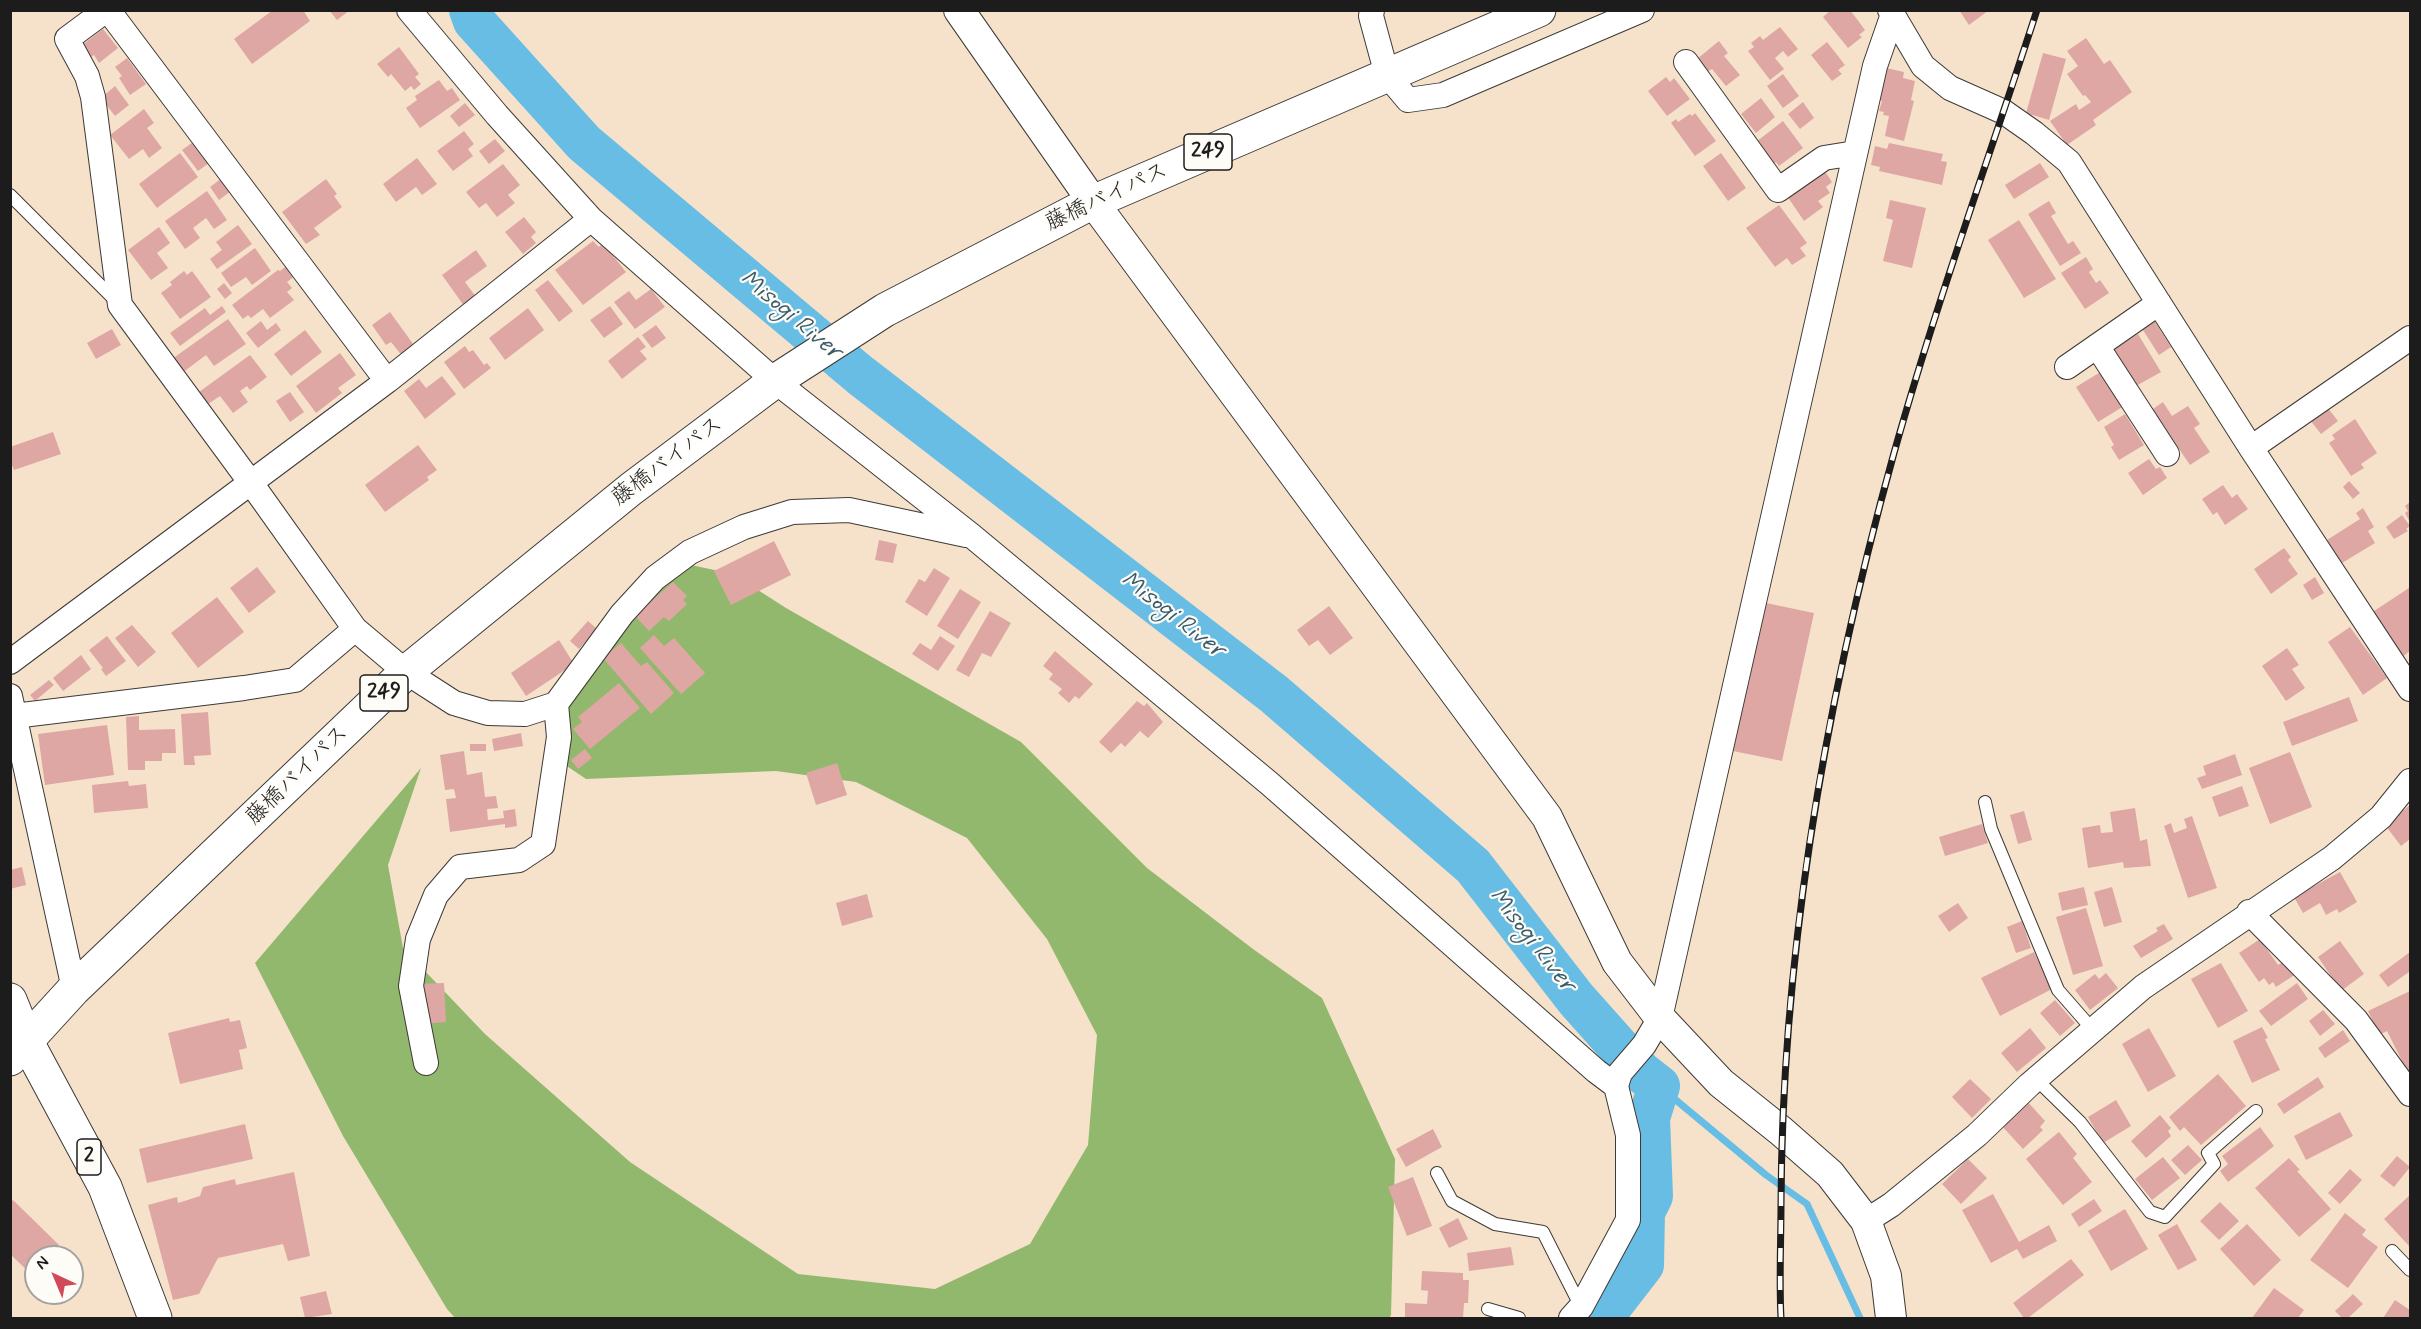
<!DOCTYPE html>
<html>
<head>
<meta charset="utf-8">
<style>
	body { margin:0 }
	#map { position:relative; width:2421px; height:1329px; overflow:hidden; background:#f6e2ca; font-family:Mynerve,sans-serif }
	canvas { display:block }
	.frame { position:absolute; inset:0; border:12px solid #1c1c1c; pointer-events:none }
	.north { position:absolute; left:24px; top:1245px; width:60px; height:60px; box-sizing:border-box; background:#fdfcf7; border:2px solid #a3a29f; border-radius:50%; rotate:316deg; font-size:16px; font-weight:700; line-height:24px; text-align:center; color:#1c1c1c }
	.north::after { content:''; display:block; margin:auto; width:21px; height:27px; background:#d1495b; clip-path:polygon(50% 0,100% 100%,50% 72%,0 100%) }
</style>
</head>
<body>
<div id="map">
<canvas width="2421" height="1329"></canvas>
<div class="frame"></div>
<div class="north">N</div>
</div>
<script>
const g = document.querySelector('canvas').getContext('2d');
g.lineJoin = 'round';
function paint(path, color) { g.fillStyle = color; g.fill(path, 'evenodd'); }
function strokePath(path, color, width, dash) { g.strokeStyle = color; g.lineWidth = width; g.lineCap = dash ? 'butt' : 'round'; g.setLineDash(dash || []); g.stroke(path); }
function write(font, color, halo, rows, align = 'center') {
  g.font = font + ' Mynerve,"Klee One",sans-serif'; g.lineWidth = 4.5; g.setLineDash([]); g.textBaseline = 'middle'; g.strokeStyle = halo; g.fillStyle = color; for (const [text, x, y, turn = 0] of rows) {
    g.save(); g.translate(x, y); g.rotate((+turn || 0) * Math.PI / 180); g.textAlign = isNaN(turn) ? turn : align; if (halo) g.strokeText(text, 0, 0); g.fillText(text, 0, 0); g.restore();
  }
}
paint(new Path2D(`
	M691,565L733,574L786,608L1021,742L1147,868L1253,949L1322,998L1395,1159L1391,1315L1389,1318H455L447,1309L343,1136L255,963L421,768L388,865L403,948L485,1034L630,1162L798,1274L935,1289L1030,1244L1088,1145L1097,1035L1047,939L967,838L856,782L776,771L586,779L555,758L558,720L608,621Z`), '#92b86e');
strokePath(new Path2D(`
	M1659,1086L1766,1175L1807,1204L1860,1318`), '#68bde5', 7);
strokePath(new Path2D(`
	M470,10L474,21L584,143L860,375L1274,694L1473,866L1576,999L1641,1072L1659,1086L1649,1118L1652,1196L1644,1212L1643,1265L1602,1318`), '#68bde5', 42);
paint(new Path2D(`
	M273,10H303L310,21L252,64L234,39Z
	M329,10H350L337,20Z
	M1831,10H1850L1865,30L1859,35L1862,37L1848,48L1823,17Z
	M1959,10H1989L1969,25Z
	M1780,27L1798,49L1788,57L1783,51L1775,58L1784,69L1770,80L1748,51L1754,47L1751,43L1760,36L1763,40Z
	M103,29L118,48L99,63L94,55L90,58L81,46Z
	M2086,38L2104,64L2110,60L2132,92L2093,120L2096,125L2067,145L2050,121L2076,104L2079,110L2091,102L2085,95L2083,96L2067,74L2078,66L2067,51Z
	M1719,41L1728,53L1724,56L1740,75L1726,86L1712,69L1707,72L1697,59Z
	M1827,42L1845,65L1838,70L1842,74L1832,81L1811,55Z
	M399,47L419,74L415,77L421,84L414,90L411,86L405,91L391,74L388,77L377,64Z
	M2043,53L2066,59L2049,120L2026,113Z
	M127,58L146,84L130,95L119,78L122,76L115,67Z
	M1886,68L1904,72L1903,78L1915,81L1911,100L1914,101L1904,141L1885,136L1889,116L1883,115L1884,112L1879,111L1882,101L1879,100Z
	M1783,74L1799,96L1783,108L1767,86Z
	M1666,77L1670,82L1674,78L1690,99L1667,116L1648,91Z
	M439,80L447,91L452,88L460,100L420,128L406,108L417,100L415,96Z
	M115,86L129,105L115,116L101,98Z
	M1761,98L1775,117L1756,133L1741,114Z
	M1803,102L1814,118L1800,129L1788,114Z
	M465,103L475,115L459,127L450,116Z
	M144,109L154,123L147,128L162,148L149,158L143,149L129,159L110,135Z
	M1695,113L1716,141L1695,156L1671,123L1676,119L1678,122L1690,114L1692,116Z
	M1783,121L1803,148L1779,166L1776,162L1773,165L1756,142Z
	M464,131L474,144L468,149L473,156L453,171L437,151Z
	M495,139L505,151L489,164L479,151Z
	M193,142L209,163L198,171L182,150Z
	M1889,143L1943,154L1941,161L1947,162L1942,185L1879,171L1880,167L1871,165L1875,146L1887,149Z
	M180,153L198,177L157,208L139,184Z
	M1721,153L1746,188L1728,201L1703,166Z
	M417,158L437,184L422,195L416,187L396,202L383,184Z
	M2040,163L2049,177L2014,199L2005,185Z
	M503,164L520,185L508,195L515,203L497,217L486,203L479,208L466,192Z
	M1824,170L1832,182L1826,187L1830,193L1818,201L1823,207L1804,221L1787,196Z
	M222,178L231,191L219,200L210,187Z
	M326,179L337,194L334,196L342,207L314,228L320,235L306,244L282,212Z
	M207,191L227,220L214,229L206,218L193,228L200,238L185,249L165,221Z
	M1890,200L1926,208L1912,268L1883,261L1893,220L1886,218Z
	M2049,201L2056,213L2051,216L2068,244L2073,241L2081,253L2060,266L2028,214Z
	M1779,205L1807,243L1800,248L1806,256L1792,265L1787,258L1775,267L1746,228Z
	M524,217L536,232L531,237L536,243L523,254L505,232Z
	M2019,220L2056,279L2024,298L1988,240Z
	M238,225L252,244L217,269L210,259L222,250L216,242Z
	M159,227L170,243L157,253L168,268L151,280L128,250Z
	M593,241L599,247L603,243L626,272L583,305L555,270Z
	M255,248L271,271L252,285L246,277L231,287L221,273Z
	M476,250L487,266L465,282L479,301L467,310L442,275Z
	M2086,257L2093,269L2089,272L2096,283L2100,280L2109,293L2085,309L2061,273Z
	M288,265L296,275L287,282L292,288L287,292L294,300L270,318L263,309L251,318L248,315L243,319L232,305L278,270L280,271Z
	M184,271L187,275L192,271L211,297L180,319L161,293L172,285L170,282Z
	M548,280L573,311L559,322L535,290Z
	M224,283L232,293L225,299L217,289Z
	M651,289L665,307L635,329L614,302L629,291L636,300Z
	M222,306L226,312L180,346L170,333L205,308L210,315Z
	M610,306L623,324L604,338L590,320Z
	M528,308L544,330L505,360L489,338Z
	M390,312L416,348L403,357L391,342L386,345L372,325Z
	M228,319L246,344L214,366L206,355L182,373L172,359Z
	M2153,319L2171,347L2159,355L2141,327Z
	M261,321L267,330L276,323L281,330L258,348L246,333Z
	M656,325L666,338L652,348L642,335Z
	M112,329L121,345L96,359L87,343Z
	M305,330L322,352L291,376L274,354Z
	M2138,334L2161,372L2136,386L2114,349Z
	M638,337L646,347L640,351L647,359L622,379L608,361Z
	M465,346L469,352L473,350L484,365L487,363L491,368L464,389L444,362Z
	M340,353L356,375L338,388L342,393L316,413L296,386Z
	M250,355L267,377L250,390L247,386L240,391L248,402L233,413L220,396L208,404L199,392Z
	M2102,371L2124,406L2098,422L2076,387Z
	M442,376L456,394L425,419L404,391L419,379L426,388Z
	M290,392L304,412L290,422L276,401Z
	M2163,402L2172,416L2188,406L2200,424L2194,428L2210,452L2190,465L2164,427L2162,429L2150,411Z
	M2323,402L2338,421L2321,434L2306,415Z
	M2125,414L2144,445L2119,460L2111,447L2114,445L2104,427Z
	M2355,419L2377,453L2361,464L2364,468L2351,476L2329,443L2335,439L2332,435Z
	M53,432L61,454L14,470L10,461V447Z
	M418,445L437,470L427,477L429,480L385,512L365,485Z
	M2149,459L2156,469L2160,467L2167,478L2143,495L2128,473Z
	M2349,481L2360,493L2353,499L2343,487Z
	M2223,485L2232,498L2237,494L2248,509L2225,525L2217,512L2213,515L2202,499Z
	M2410,502V522L2405,513L2408,511L2405,506Z
	M2363,508L2374,527L2368,531L2375,543L2342,563L2327,540L2360,519L2356,513Z
	M2402,515L2410,526L2406,529L2408,531L2394,539L2386,527Z
	M879,540L897,544L893,563L875,560Z
	M774,541L791,575L731,605L714,571Z
	M2284,548L2291,557L2288,560L2298,574L2271,594L2254,569Z
	M257,567L276,592L249,613L230,588Z
	M934,568L950,578L927,616L905,602L919,579L925,582Z
	M2315,577L2324,593L2312,600L2303,585Z
	M673,582L687,596L683,600L687,604L669,621L664,617L649,631L635,616Z
	M2409,588L2410,651L2401,658L2371,613Z
	M960,589L981,602L958,639L937,626Z
	M217,597L244,632L198,668L171,633Z
	M1766,603L1814,613L1782,761L1733,751Z
	M1329,606L1353,638L1330,655L1318,640L1309,646L1297,630Z
	M990,611L1011,623L991,657L982,653L969,677L956,670Z
	M588,621L597,629L579,649L570,641Z
	M132,625L156,652L138,667L115,638Z
	M2350,627L2387,678L2363,695L2328,642Z
	M654,635L664,646L674,638L705,673L681,694L640,648Z
	M107,636L126,661L106,676L101,669L103,668L89,650Z
	M940,636L955,646L938,671L912,654L920,643L931,650Z
	M559,640L574,664L526,696L511,673Z
	M621,643L641,666L647,662L674,693L651,714L603,658Z
	M2287,648L2299,665L2292,669L2305,688L2286,701L2262,666Z
	M1055,651L1093,684L1079,699L1075,696L1069,703L1058,693L1062,689L1049,679L1053,674L1043,666Z
	M81,655L91,669L63,691L53,678Z
	M49,680L54,685L35,701L30,695Z
	M619,683L640,708L590,749L573,729L582,722L578,717Z
	M2349,697L2358,721L2292,746L2283,722Z
	M1137,701L1144,706L1147,703L1163,722L1148,738L1140,731L1125,747L1121,743L1111,753L1099,742Z
	M208,712L211,755L194,756L195,765H184L181,714Z
	M139,716V730L175,729L176,753H162V761H145V770H128L126,717Z
	M107,725L114,775L45,785L38,734Z
	M521,733L523,746L494,751L492,739Z
	M470,744H486V751H470Z
	M585,749L592,758L578,769L571,760Z
	M464,751L467,775L482,772L485,797L496,796L498,808L487,809L488,820L504,818L503,811L515,809L517,826L505,828V824L450,832L446,799L456,798L454,789L445,790L440,755Z
	M2290,752L2312,807L2270,824L2249,768Z
	M2235,754L2242,775L2202,789L2197,778L2206,775L2203,766Z
	M837,763L847,795L816,805L806,773Z
	M128,781L129,786L146,784L148,808L94,813L92,785Z
	M2242,786L2249,806L2219,817L2212,797Z
	M2410,805V839L2401,846L2385,825Z
	M2135,808L2140,841L2147,839L2151,866L2124,868L2123,862L2088,868L2082,828L2100,825L2101,833L2113,832L2110,812Z
	M2024,811L2032,840L2018,844L2010,815Z
	M2192,816L2217,888L2188,898L2164,826L2171,823L2174,833L2187,828L2184,819Z
	M1982,824L1988,843L1945,856L1939,837Z
	M22,867L26,885L10,889V870Z
	M2340,872L2357,902L2339,913L2337,909L2326,915L2320,903L2303,913L2294,897Z
	M2084,887L2088,905L2062,911L2058,893Z
	M2112,887L2122,922L2104,927L2094,892Z
	M867,894L873,917L842,926L836,903Z
	M1958,903L1968,918L1949,932L1938,916Z
	M2086,908L2103,966L2073,975L2056,917Z
	M2022,921L2031,948L2016,953L2007,927Z
	M2164,924L2173,939L2141,958L2133,946L2158,931L2156,928Z
	M2260,939L2278,965L2286,960L2296,974L2276,987L2273,982L2269,985L2264,978L2259,982L2239,953Z
	M2340,941L2364,974L2341,991L2318,957Z
	M2034,952L2052,989L2000,1016L1981,978Z
	M2410,952V975L2409,972L2388,987L2379,975Z
	M2221,963L2248,1011L2218,1028L2191,979Z
	M2106,973L2118,988L2090,1010L2075,990L2095,974L2099,979Z
	M444,983L446,1022L422,1024L419,984Z
	M2297,983L2308,999L2271,1026L2259,1011Z
	M2410,991V1072L2408,1073L2387,1031L2379,1035L2368,1011Z
	M2055,1000L2075,1023L2060,1036L2040,1013Z
	M2323,1010L2335,1024L2320,1036L2309,1021Z
	M229,1018L230,1022L240,1020L247,1048L239,1050L243,1069L180,1084L168,1033Z
	M2262,1027L2268,1038L2265,1039L2280,1070L2252,1083L2233,1041Z
	M2030,1028L2046,1048L2017,1072L2001,1053Z
	M2149,1028L2176,1076L2148,1092L2122,1044Z
	M2343,1030L2350,1041L2325,1058L2318,1048Z
	M2218,1074L2246,1106L2201,1145L2184,1127L2180,1131L2169,1117Z
	M2318,1077L2324,1087L2284,1114L2277,1104Z
	M1970,1079L1991,1099L1972,1118L1952,1097Z
	M2116,1100L2131,1126L2103,1143L2088,1117Z
	M2027,1101L2045,1121L2040,1127L2043,1130L2023,1149L2001,1125Z
	M2340,1112L2353,1136L2306,1160L2294,1136Z
	M2160,1115L2171,1128L2168,1131L2171,1136L2146,1158L2131,1141Z
	M245,1124L253,1159L147,1183L139,1149Z
	M2260,1127L2274,1146L2228,1182L2220,1171L2228,1164L2222,1156Z
	M1433,1129L1442,1147L1406,1167L1396,1149Z
	M2059,1132L2077,1154L2073,1158L2092,1182L2063,1205L2026,1159Z
	M2188,1145L2202,1160L2185,1175L2171,1160Z
	M2397,1156L2410,1167L2394,1187L2380,1176Z
	M2163,1157L2180,1178L2152,1200L2135,1179Z
	M2289,1158L2300,1170L2297,1171L2331,1209L2299,1237L2255,1188Z
	M1968,1159L1987,1178L1961,1204L1942,1184Z
	M2350,1169L2362,1180L2340,1204L2328,1193Z
	M294,1172L310,1256L288,1261L283,1244L218,1258L199,1294L173,1300L148,1205L177,1197L178,1203L200,1196L203,1187L235,1179L236,1185Z
	M1413,1177L1432,1226L1407,1236L1388,1187Z
	M1993,1194L2019,1242L2049,1225L2057,1241L2023,1259L2017,1249L1991,1263L1962,1210Z
	M2410,1195V1247L2384,1219Z
	M2094,1199L2102,1211L2079,1227L2071,1214Z
	M13,1200L59,1245L47,1257H36V1269L31,1274L10,1254V1202Z
	M2220,1202L2239,1221L2219,1240L2200,1221Z
	M2125,1209L2148,1249L2111,1271L2088,1231Z
	M2345,1213L2366,1230L2362,1235L2378,1247L2348,1288L2310,1260Z
	M1458,1218L1468,1239L1449,1248L1439,1228Z
	M2177,1224L2197,1260L2178,1270L2158,1235Z
	M2247,1224L2281,1260L2254,1286L2220,1249Z
	M1511,1247L1514,1265L1469,1271L1467,1253Z
	M2071,1259L2084,1275L2028,1318H2024L2013,1303Z
	M1422,1271L1463,1273V1280H1469L1468,1303H1464L1463,1318H1405V1303L1427,1304L1428,1291L1421,1290Z
	M2274,1288L2304,1310L2298,1318H2252Z
	M326,1291L332,1314L305,1318L300,1297Z
	M2353,1294L2363,1304L2348,1318H2342L2335,1311Z
	M2395,1300L2410,1310L2409,1318H2383Z`), '#dea7a4');
const service = new Path2D(`
	M10,195L117,302
	M1985,802L1991,829L2058,990L2093,1030
	M2037,1080L2080,1122L2150,1212L2165,1217L2214,1164L2208,1153L2256,1111
	M1437,1173L1452,1201L1495,1224L1543,1232L1581,1307
	M2392,1251L2410,1270
	M1488,1309L1519,1318`);
const minor = new Path2D(`
	M106,10L67,39L87,76L93,97L120,305L251,483L355,629
	M108,10L387,381
	M409,10L497,115L591,219L775,381L972,536L1270,784L1596,1071L1616,1086
	M1372,10L1371,16L1387,75L1408,100L1443,95L1642,10
	M1890,10L1923,66L1950,88L2004,112L2034,133L2069,162L2251,448L2410,689
	M1686,62L1778,190L1824,158L1855,153
	M2097,346L2167,454
	M2067,367L2159,303
	M2251,448L2410,338
	M10,662L387,381L591,219
	M10,696L74,989
	M14,716L244,688L295,680L355,629L406,672L454,703L488,713L525,714L556,704L622,614L655,578L690,552L744,527L792,512L849,510L966,535
	M2249,912L2356,1020L2410,1094
	M426,1063L411,986L418,939L436,895L460,867L519,860L543,844L559,737L556,704
	M1866,1221L1891,1205L1977,1135L2029,1085L2143,987L2332,858L2381,817L2410,781
	M1571,1318L1581,1307L1628,1220V1135L1616,1086L1620,1073L1644,1045L1660,1018L1875,66L1892,17`);
const tertiary = new Path2D(`
	M959,10L1093,202L1547,817L1617,962L1660,1018L1721,1083L1781,1131L1830,1174L1866,1221L1886,1276L1891,1318`);
const primary = new Path2D(`
	M10,1000L27,1042L105,1187L155,1318`);
const trunk = new Path2D(`
	M10,1059L74,989L406,672L631,489L775,381L885,310L1093,202L1539,10`);
strokePath(service, '#3d3a36', 14);
strokePath(minor, '#3d3a36', 26);
strokePath(tertiary, '#3d3a36', 32);
strokePath(primary, '#3d3a36', 35);
strokePath(trunk, '#3d3a36', 35);
strokePath(service, '#fff', 12);
strokePath(minor, '#fff', 24);
strokePath(tertiary, '#fff', 30);
strokePath(primary, '#fff', 33);
strokePath(trunk, '#fff', 33);
const rail = new Path2D(`
	M1781,1318C1779,1280 1781,1242 1781,1204C1782,949 1826,698 1894,453C1936,304 1989,158 2037,10`);
strokePath(rail, '#1c1c1c', 7);
strokePath(rail, '#fdfcf7', 4.5, [14]);
for (const [x, y, w] of [
	[1208,152,48],
	[384,693,48],
	[89,1157,24]
]) { const box = new Path2D(); box.roundRect(x - w / 2, y - 18, w, 36, 4.5); g.fillStyle = '#fdfcf7'; g.fill(box); strokePath(box, '#1c1c1c', 1.5); }
write('bold 21px', '#1c1c1c', null, [
	["249",1208,152],
	["249",384,693],
	["2",89,1157]
]);
write('22px', '#1c1c1c', '#fdfcf7', [
	["藤橋バイパス",1107,198,-25],
	["藤橋バイパス",668,462,-37],
	["藤橋バイパス",298,776,-44]
]);
write('italic 24px', '#3a5c6c', '#fdfcf7', [
	["Misogi River",790,316,40],
	["Misogi River",1172,616,38],
	["Misogi River",1531,941,52]
]);
</script>
</body>
</html>
